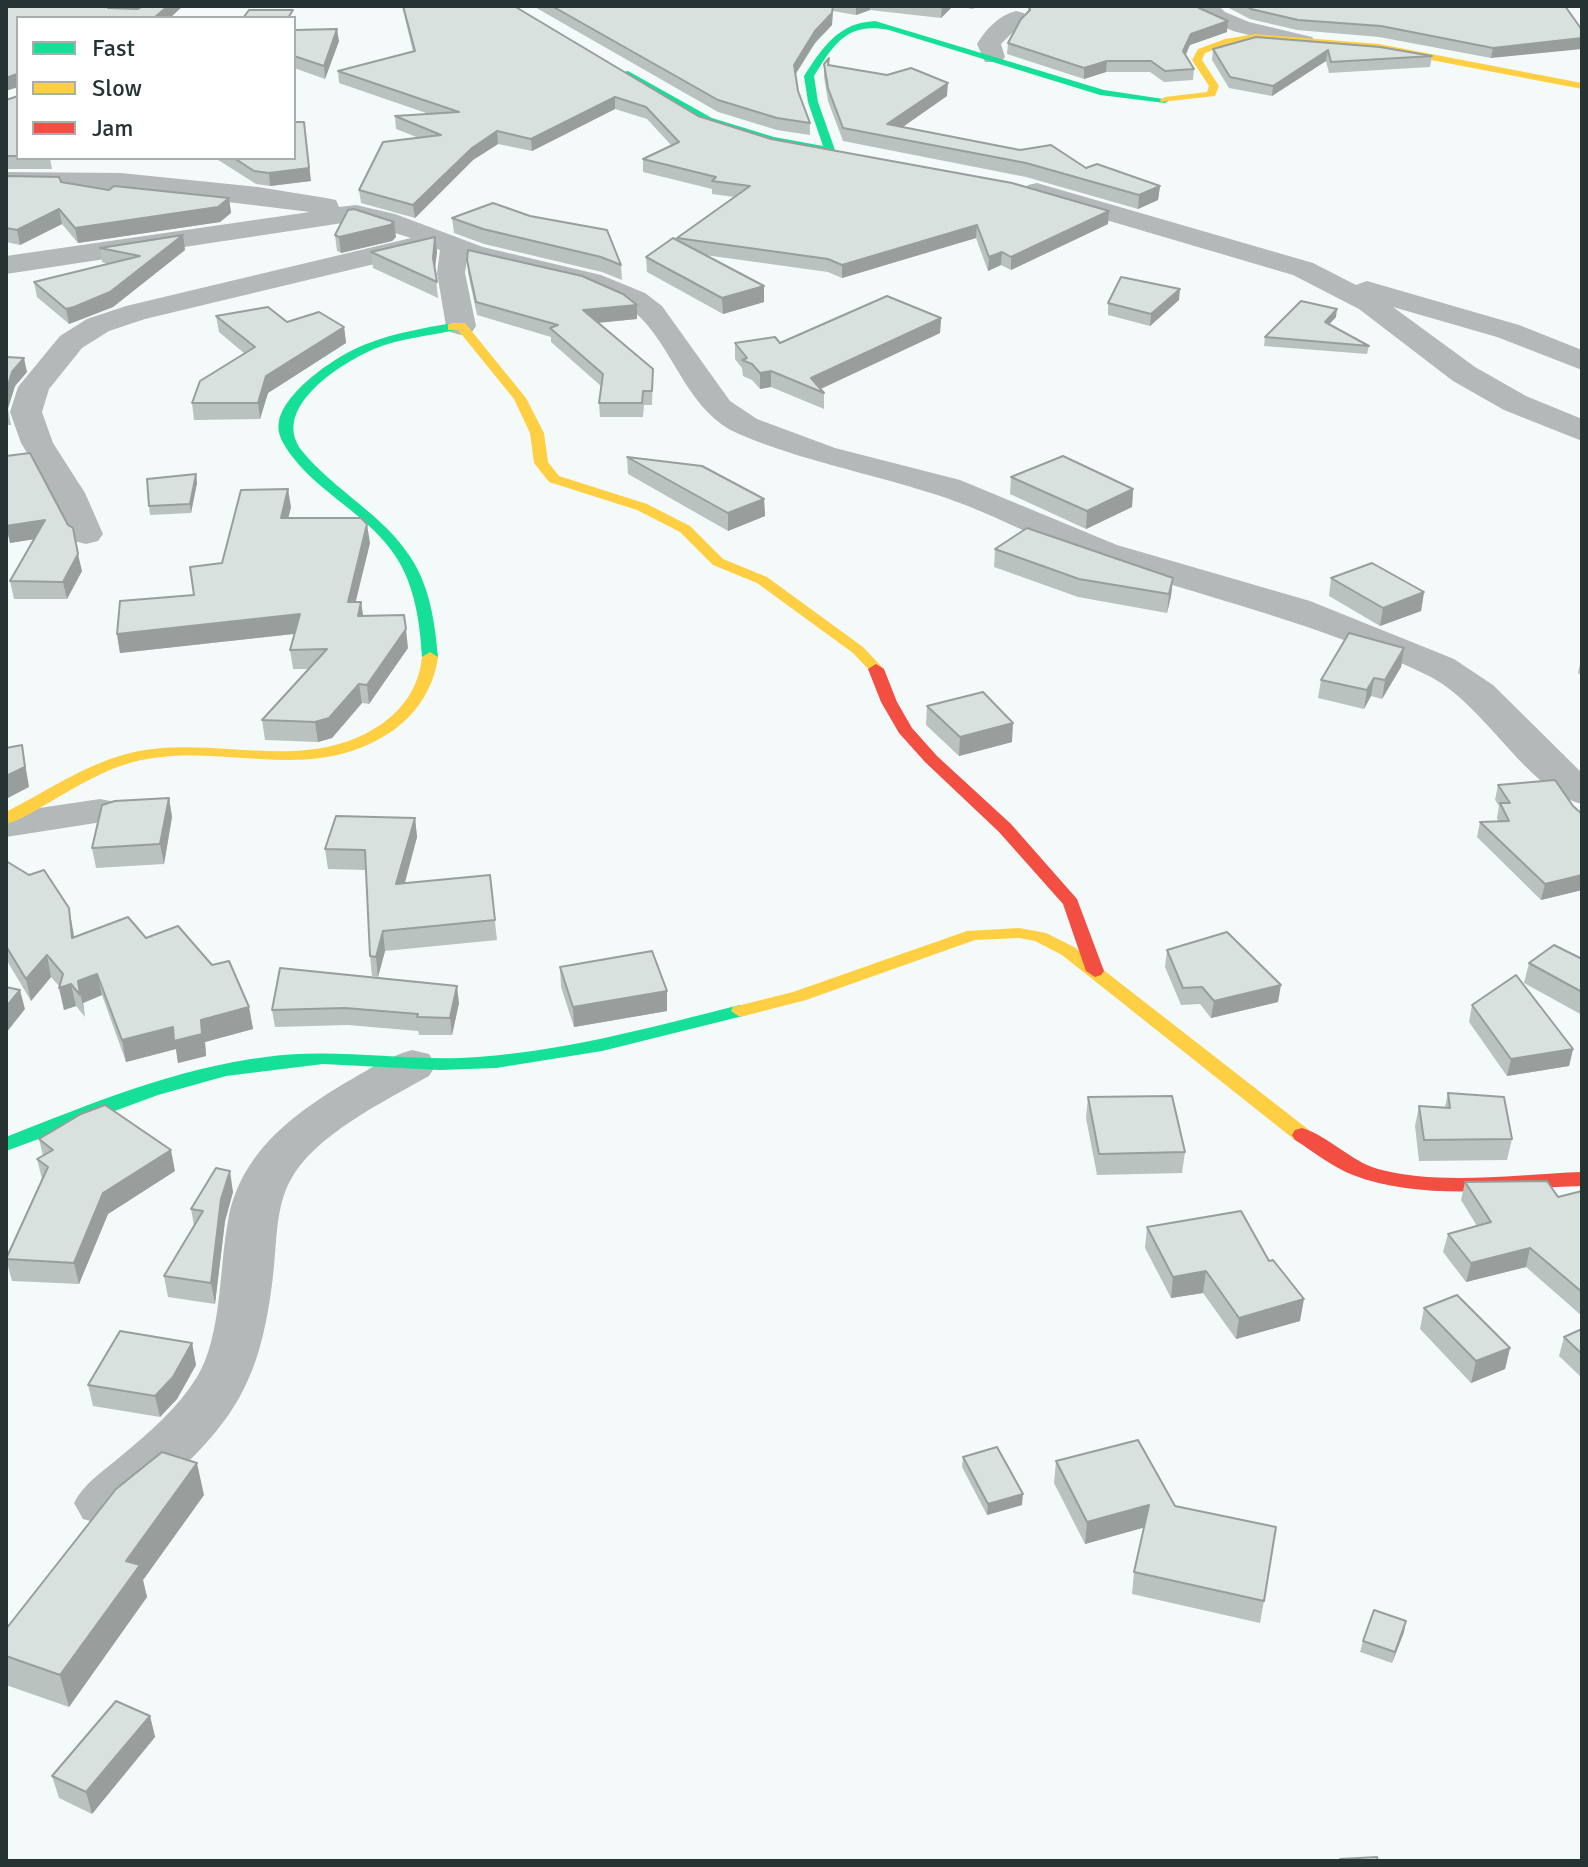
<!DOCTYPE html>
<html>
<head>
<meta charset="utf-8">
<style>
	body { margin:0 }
	#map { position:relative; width:1588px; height:1867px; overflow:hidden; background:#f4fafa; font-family:Signika,sans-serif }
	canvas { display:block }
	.frame { position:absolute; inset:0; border:8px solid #263333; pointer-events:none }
	.legend { position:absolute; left:16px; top:16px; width:280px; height:144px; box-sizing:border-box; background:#fff; border:2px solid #a8adad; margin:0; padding:10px 14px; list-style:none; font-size:24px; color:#263333 }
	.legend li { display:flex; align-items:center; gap:16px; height:40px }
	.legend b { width:40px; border:2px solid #a8adad }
</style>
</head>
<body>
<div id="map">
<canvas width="1588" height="1867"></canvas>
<div class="frame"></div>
<ul class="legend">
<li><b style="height:10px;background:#16e098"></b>Fast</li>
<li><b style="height:10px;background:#ffcf43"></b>Slow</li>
<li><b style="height:10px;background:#f24e42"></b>Jam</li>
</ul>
</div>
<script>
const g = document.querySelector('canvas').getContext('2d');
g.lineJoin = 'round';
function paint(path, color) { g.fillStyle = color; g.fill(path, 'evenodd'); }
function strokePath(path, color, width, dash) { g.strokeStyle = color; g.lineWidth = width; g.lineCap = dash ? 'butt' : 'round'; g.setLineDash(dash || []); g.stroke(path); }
paint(new Path2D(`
	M1197,6H1219L1225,12L1249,22L1312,37L1316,42L1312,47L1304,49L1233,31L1199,16Z
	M1016,11L1024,13L1027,18L1001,44L1005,57L1001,62H985L977,44C986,29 999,15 1016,11Z
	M6,172L121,173L258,187L326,198L336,200L339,207L356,205L395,214L483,247L601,275L645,293L662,306L730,401L757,419L835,448L960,480L1117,545L1310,601L1454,659L1493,685L1582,773V804C1526,790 1485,703 1427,675C1319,623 1206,598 1094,560C1040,541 989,511 934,494C869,473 802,461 739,434C689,413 676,354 641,318C604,279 518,274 467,260L465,273L476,326L472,332L461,335L450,332L446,326L437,273L440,250L437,249L145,319L109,331L82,348L49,389L42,412L53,443L85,493L103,534L98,541L86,544L74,541L51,493L21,443L10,412L18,387L60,336L87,319L126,306L411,238L356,221L6,274V256L310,212L121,189L6,188Z
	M1037,183L1313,263L1356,285L1367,281L1519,325L1582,350V370L1497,337L1393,307L1475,367L1526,396L1582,419V441L1504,410L1453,381L1359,309L1293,275L1028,197L1024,191L1028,185Z
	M100,799L115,802L121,811L115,820L6,837V813Z
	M412,1050L429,1054L436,1065L429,1076C385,1101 314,1135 290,1181C275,1209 277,1245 273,1276C261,1378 237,1420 160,1488C134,1511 119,1531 83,1519L74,1503C85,1482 104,1471 121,1456C149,1433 178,1408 197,1377C222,1336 219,1268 228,1221C240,1152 295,1112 352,1079C371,1068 390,1056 412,1050Z`), '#b3b8b9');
paint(new Path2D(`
	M875,21L1104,90L1170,100L1165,103L1100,95L889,30C847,22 835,43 814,76L818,102L835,150L830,153L772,143L704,122L620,73L628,71L712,118L774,137L823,146L808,102L804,76C823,47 838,23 875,21Z
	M452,323L456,324V330C429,336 400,338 374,349C339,364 268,410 303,452C335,491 384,515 411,558C430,587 435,623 438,657L430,662L422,657C420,623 415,586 396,557C370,516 320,494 291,455C284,445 276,434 279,421C285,390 340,353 369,343C395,333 424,328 452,323Z
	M740,1005L749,1011L747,1015L602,1051L496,1068L440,1070L323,1064L226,1076L158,1095L6,1151V1137C90,1104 176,1068 266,1057C332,1048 395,1060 460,1058C555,1054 648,1028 740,1005Z`), '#16e098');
paint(new Path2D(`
	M1255,34L1379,44L1582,83V89L1379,50L1255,40L1230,44L1205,53L1202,60L1219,86L1215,96L1161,102L1160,100L1165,97L1207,92L1209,86L1192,60L1198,49L1225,39Z
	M452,323H465L526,398L544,433L548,462L559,476L647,504L690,526L723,559L767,577L863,647L881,666L884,669L881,672H871L853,653L757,583L713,565L680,532L637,510L549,482L534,463L530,433L514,399L458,330H448V324Z
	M430,652L438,657C434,686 419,711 395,729C311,789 223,739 133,762C103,770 76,787 50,802C36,810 21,820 6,824V812C51,789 94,758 145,750C225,738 311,774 383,723C406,706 419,685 422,657Z
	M1019,928L1046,933L1074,947L1309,1130L1312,1135L1309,1140H1295L1062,955L1035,941L1019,938L975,940L806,1000L740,1017L731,1011L733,1007L793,992L967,931Z`), '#ffcf43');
paint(new Path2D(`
	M876,664L884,669L897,702L912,728L937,756L1011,824L1077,899L1104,971L1101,975L1095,977L1086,971L1063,904L999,832L925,762L899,733L881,702L868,669Z
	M1302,1128C1329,1136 1350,1161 1378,1169C1439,1186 1519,1174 1582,1172V1186C1509,1188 1423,1202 1353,1175C1332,1167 1314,1152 1295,1140L1292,1135L1295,1130Z`), '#f24e42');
paint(new Path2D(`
	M402,6H514L698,116L771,139L1109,211L1108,224L1011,270L1001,265L988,271L976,238L842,278L828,272L705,255L764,302L723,314L647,272L646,257L677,240V238L735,197L712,194V189L643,172V159L671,145L647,119L615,109L532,151L498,144L473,160L415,218L361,203L359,190L419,138L396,129L395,116L429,114L339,83L338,71L413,52Z
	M533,6H953L941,18L870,10L856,15L833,11L832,25L815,43L796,74L798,91L810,123V135L777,130L718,112Z
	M954,6H977L973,9Z
	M1028,6H1198L1199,8L1227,32L1190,45L1186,55L1194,69L1193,80L1164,82L1150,72H1106L1084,79L1007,54L1008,43L1028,11Z
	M1225,6H1565L1491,58L1379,37L1297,30L1250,19Z
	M294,30L339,41L325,79L294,68Z
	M1256,37L1432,56L1430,67L1329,73L1326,61L1272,96L1229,88L1212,60L1213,49Z
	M824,64L947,96L902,127L1086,168L1160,186L1158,200L1138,209L1026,177L843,141L828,101L824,77Z
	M18,96V158H50L52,169H6V100Z
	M215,158H294L311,181L270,186L256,184Z
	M6,176L61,182L109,190L229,198L231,213L220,222L78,243L62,224L20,245L6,242Z
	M530,216L621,265L622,280L602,272L484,244L454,233L452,218Z
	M335,235L396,237L392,241L341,253L337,251Z
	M435,237L437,252L435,269L438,298L373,268L371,252Z
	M100,248L185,250L113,307L69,324L37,297L34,282L108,264L102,262Z
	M467,260L637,319L598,323L653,369L652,405H644L643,417H600L599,403L601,386L551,342V337L477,315L468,273Z
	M1179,300L1150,326L1108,315V303Z
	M216,316L344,327L346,343L268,393L260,419L194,420L192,403L245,354L219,332Z
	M1336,317L1329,324L1369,346L1367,354L1264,346L1265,337Z
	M941,318L940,333L821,389L824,393V409L771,387L760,389L752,380L743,376L742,368L735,359V343H780Z
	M6,357L27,372L15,386L8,409L11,425H6Z
	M6,456L82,571L67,599H14L10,581L34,539L10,543Z
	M627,457L764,499L765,516L728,531L628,474Z
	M196,474L197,483L191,513L150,515L149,506Z
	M1011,477L1133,489L1132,507L1086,529L1010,494Z
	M291,507L288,518L370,543L355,602H361L363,616L408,648L369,704L362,703L332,738L318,742L265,740L262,720L309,669H293L290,650L294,634L120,653L117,634L194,595L222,563Z
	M995,549L1173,578L1171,596L1167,613L1078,597L994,567Z
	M1331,578L1424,592L1421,611L1380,626L1329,596Z
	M1404,648L1401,667L1382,699L1371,696L1364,709L1318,698L1321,680Z
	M1582,655V676L1578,673Z
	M927,706L1012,742L959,756L926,725Z
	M1498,785L1573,806L1582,814V890L1541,900L1477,837L1480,822L1498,821L1497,818L1499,806L1495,800Z
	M169,798L172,817L164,864L96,868L92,848Z
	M415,818L417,837L405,883L490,875L497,940L385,951L378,977L372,976L370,956L366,870L328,869L325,849Z
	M6,861L73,930L74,938H146L249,1007L253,1029L205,1042L206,1056L178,1063L176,1049L126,1062L102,995L83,1003L85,1017L76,1006L64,1010L60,987L51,977L31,1001L6,959Z
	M1167,950L1278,1002L1211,1018L1200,1004L1181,1005L1165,967Z
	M1582,957V1015L1524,983L1529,963L1580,958Z
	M560,967L667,991V1011L574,1027L561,987Z
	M459,1003L452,1035H419L418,1031L348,1025L275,1027L272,1010Z
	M1472,1005L1573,1049L1569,1066L1507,1076L1469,1022Z
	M1448,1093L1512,1139L1507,1160L1419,1161L1415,1126L1419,1106L1445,1107Z
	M1088,1097L1185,1152L1182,1173L1097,1175L1086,1118Z
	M39,1139L175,1171L108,1214L79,1284L12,1281L6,1259L42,1179L37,1159L43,1156Z
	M1465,1182L1558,1197L1582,1191V1316L1526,1267L1466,1282L1443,1252L1448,1234L1477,1226L1461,1200Z
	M233,1192L225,1221L215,1304L168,1297L164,1276L194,1226L191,1209Z
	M1147,1227L1300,1321L1236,1339L1203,1293L1171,1298L1145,1248Z
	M1424,1308L1510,1348L1505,1369L1471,1383L1420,1329Z
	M1582,1329V1378L1559,1356L1564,1337Z
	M192,1343L196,1365L177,1399L160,1417L93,1406L88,1385Z
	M963,1457L1022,1505L987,1515L962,1467Z
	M1056,1461L1175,1506L1264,1601L1260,1623L1132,1594L1134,1572L1144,1527L1085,1544L1054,1483Z
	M204,1495L143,1580L147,1597L69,1707L6,1685V1629Z
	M1404,1632L1392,1663L1360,1652L1363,1641Z
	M150,1716L155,1737L92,1814L59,1798L52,1776Z`), '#bac2bf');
paint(new Path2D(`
	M108,6H125L110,16Z
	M168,6H183L170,18H154Z
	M833,6L832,25L815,43L794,76V65L815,31Z
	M856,6H870V10L856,15Z
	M942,6H953L941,18Z
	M1228,21L1227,32L1190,45L1182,61L1183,51L1191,34Z
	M337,29L339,41L325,79L324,66Z
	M1582,38V49L1491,58L1493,48Z
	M1328,50L1326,61L1272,96L1273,86Z
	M1107,61L1106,72L1084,79V68Z
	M17,74L18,87L6,91V78Z
	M948,83L947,96L887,138V124Z
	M615,97V109L532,151L531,139Z
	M304,122L311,181L270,186L269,173Z
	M497,131L498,144L473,160L415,218L413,205L472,148Z
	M1160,186L1158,200L1138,209L1139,195Z
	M229,198L231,213L220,222L78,243L75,228Z
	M59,209L62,224L20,245L17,230Z
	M1109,211L1108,224L1011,270V257Z
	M394,222L396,237L392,241L341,253L339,237Z
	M977,225L976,238L842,278V265Z
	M183,235L185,250L113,307L69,324L66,309Z
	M435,237L437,252L434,274L433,258Z
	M1002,252L1001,265L988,271L989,257Z
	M764,286V302L723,314L722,298Z
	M1180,289L1179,300L1150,326L1151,314Z
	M637,305V319L584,324L583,310Z
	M1337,309L1336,317L1324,330L1325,322Z
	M941,318L940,333L818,390L811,378Z
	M344,327L346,343L268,393L260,419L258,403L266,376Z
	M24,358L27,372L15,386L7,411L6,392L12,372Z
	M771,371V387L760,389V373Z
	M196,474L197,483L191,513L190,504Z
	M288,489L291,507L284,536L281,518Z
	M1133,489L1132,507L1086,529L1087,511Z
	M764,499L765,516L728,531V513Z
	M45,520L48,537L10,543L6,526Z
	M367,524L370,543L351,621L348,602Z
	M78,554L82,571L67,599L63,582Z
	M1173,578L1171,596L1167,613L1169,594Z
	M1424,592L1421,611L1380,626L1383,608Z
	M361,602L364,621L358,616Z
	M300,614L302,633L120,653L117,634Z
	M406,629L408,648L369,704L367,685Z
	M1404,648L1401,667L1382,699L1385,680Z
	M1374,678L1371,696L1364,709L1367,690Z
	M359,684L362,703L332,738L318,742L315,722Z
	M1013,723L1012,742L959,756L960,737Z
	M22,745L29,787L6,799V776Z
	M169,798L172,817L164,864L160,844Z
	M415,818L417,837L399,904L396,884Z
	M1582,875V890L1541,900L1545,884Z
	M69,908L73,930L77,960L72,938Z
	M383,931L385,951L378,977L376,957Z
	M47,955L51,977L31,1001L26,979Z
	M97,974L102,995L83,1003L85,1017L78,981Z
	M71,984L76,1006L64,1010L59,988Z
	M1281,985L1278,1002L1211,1018L1214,1001Z
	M457,986L459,1003L452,1035L450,1018Z
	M20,990L25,1009L6,1033V1007Z
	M667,991V1011L574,1027L573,1007Z
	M249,1007L253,1029L205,1042L206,1056L178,1063L176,1049L126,1062L122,1040Z
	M1573,1049L1569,1066L1507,1076L1511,1059Z
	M171,1150L175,1171L108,1214L79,1284L74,1263L103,1193Z
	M230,1171L233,1192L225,1221L215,1304L211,1283L221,1199Z
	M1530,1248L1526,1267L1466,1282L1471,1263Z
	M1206,1271L1203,1293L1171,1298L1173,1277Z
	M1304,1299L1300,1321L1236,1339L1239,1318Z
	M192,1343L196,1365L177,1399L160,1417L155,1396Z
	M1510,1348L1505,1369L1471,1383L1476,1361Z
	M197,1463L204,1495L143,1580L147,1597L69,1707L60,1675L126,1561Z
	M1023,1494L1022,1505L987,1515L988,1504Z
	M1149,1505L1146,1527L1085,1544L1087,1522Z
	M1406,1621L1404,1632L1392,1663L1395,1652Z
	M150,1716L155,1737L92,1814L86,1792Z`), '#979e9b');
const building = new Path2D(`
	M11,6H108V8L138,9L143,6H168L154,18H18V92L17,74L6,78V7Z
	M403,6H514L698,116L771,139L1012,183L1109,211L1011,257L1002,252L989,257L977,225L842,265L828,259L677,238L750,186L712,181L716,177L643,159L679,142L646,107L615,97L531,139L497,131L472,148L413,205L359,190L383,142L441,135L395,116L459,112L338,71L415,51Z
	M552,6H833L832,13L815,31L794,65L798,91L810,123L777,118L718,100Z
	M1029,6H1198L1199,8L1228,21L1191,34L1183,51L1194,69L1165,71L1151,61H1107L1084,68L1008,43L1021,19L1030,10Z
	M1246,6H1565L1582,30V38L1493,48L1381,26L1298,20L1251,9Z
	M249,10H293L288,18H243Z
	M337,29L324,66L294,56V30Z
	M1256,37L1380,47L1432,56L1331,62L1328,50L1273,86L1230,77L1213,49Z
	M829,58L828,65L887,75L911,68L948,83L887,124L1020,150L1051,145L1086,168L1097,164L1160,186L1139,195L1026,163L843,128L828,88L824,64Z
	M18,96V156H6V100Z
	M294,122H304L309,168L269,173L254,171L234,158H294Z
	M6,176L59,177L61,182L109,190L114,186L229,198L218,207L75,228L59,209L17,230L6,228Z
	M493,203L530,216L607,230L621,265L601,257L483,229L452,218Z
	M354,209L394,222L390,225L339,237L335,235L348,210Z
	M183,235L110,292L74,307L66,309L34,282L140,256L100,248Z
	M435,237L433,258L437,282L371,252Z
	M673,238L764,286L722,298L646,257Z
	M468,250L582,276L623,294L637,305L583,310L653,369L652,391H643L642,403H599L603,374L550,328L558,325L476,302L467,260Z
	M1121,277L1180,289L1151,314L1108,303Z
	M887,296L941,318L811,378L824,393L771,371L760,373L752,364L742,360L747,358L735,343L775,337L780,343Z
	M1301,301L1337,309L1325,322L1369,346L1265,337Z
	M268,307L287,322L319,312L344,327L266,376L258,403H192L200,381L255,347L216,316Z
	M6,357L24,358L12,372L6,392Z
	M30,453L68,525L73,528L78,554L63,582L10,581L45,520L6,526V456Z
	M1063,456L1133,489L1087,511L1011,477Z
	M627,457L702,466L764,499L728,513Z
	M196,474L190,504L149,506L147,479Z
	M288,489L281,518H361L367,524L348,602H361L358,616L404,615L406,629L367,685L359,684L329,718L315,722L262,720L327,649L290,650L300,614L117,634L120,601L194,595L190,567L222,563L241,490Z
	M1027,528L1173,578L1169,594L1079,579L995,549Z
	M1372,563L1424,592L1383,608L1331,578Z
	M1349,633L1404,648L1385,680L1374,678L1367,690L1321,680Z
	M983,692L1013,723L960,737L927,706Z
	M22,745L25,767L6,776V748Z
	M1555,780L1573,806L1582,814V875L1545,884L1480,822L1509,821L1500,803H1510L1498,785Z
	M169,798L160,844L92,848L102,805L115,801Z
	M336,816L415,818L396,884L490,875L495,920L383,931L376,957L370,956L365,850L325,849Z
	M6,861L29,875L44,870L69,908L72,938L128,917L146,938L178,926L212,965L229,961L249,1007L201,1020L202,1034L174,1041L173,1027L122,1040L97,974L78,981L80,995L71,984L59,988L63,974L47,955L26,979L6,946Z
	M1227,932L1281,985L1214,1001L1202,987L1183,988L1167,950Z
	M1554,945L1580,958L1582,957V992L1529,963Z
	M652,951L667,991L573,1007L560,967Z
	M280,968L457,986L450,1018L417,1017L418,1014L345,1008L272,1010Z
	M1516,975L1573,1049L1511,1059L1472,1005Z
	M6,987L20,990L6,1007Z
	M1448,1093L1504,1097L1512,1139L1424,1140L1419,1106L1450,1108Z
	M1172,1096L1185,1152L1099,1154L1088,1097Z
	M105,1105L171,1150L103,1193L74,1263L6,1259L48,1167L37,1159L53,1150L39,1139L81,1114Z
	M216,1168L230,1171L221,1199L211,1283L164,1276L203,1211L191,1209Z
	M1547,1181L1558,1197L1582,1191V1292L1530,1248L1471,1263L1448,1234L1491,1222L1465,1182Z
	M1241,1211L1269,1261L1273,1260L1304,1299L1239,1318L1206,1271L1173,1277L1147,1227Z
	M1457,1295L1510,1348L1476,1361L1424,1308Z
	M1582,1329V1354L1564,1337Z
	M120,1331L192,1343L173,1377L155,1396L88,1385Z
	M1138,1440L1175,1506L1276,1527L1264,1601L1134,1572L1149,1505L1087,1522L1056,1461Z
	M997,1447L1023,1494L988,1504L963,1457Z
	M162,1452L197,1463L126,1561L140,1565L60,1675L6,1656V1629L116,1489Z
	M1374,1610L1406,1621L1395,1652L1363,1641Z
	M116,1701L150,1716L86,1792L52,1776Z
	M1377,1857L1378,1861H1340V1859Z`);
paint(building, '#d8e1de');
strokePath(building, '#979e9b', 2);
</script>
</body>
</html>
